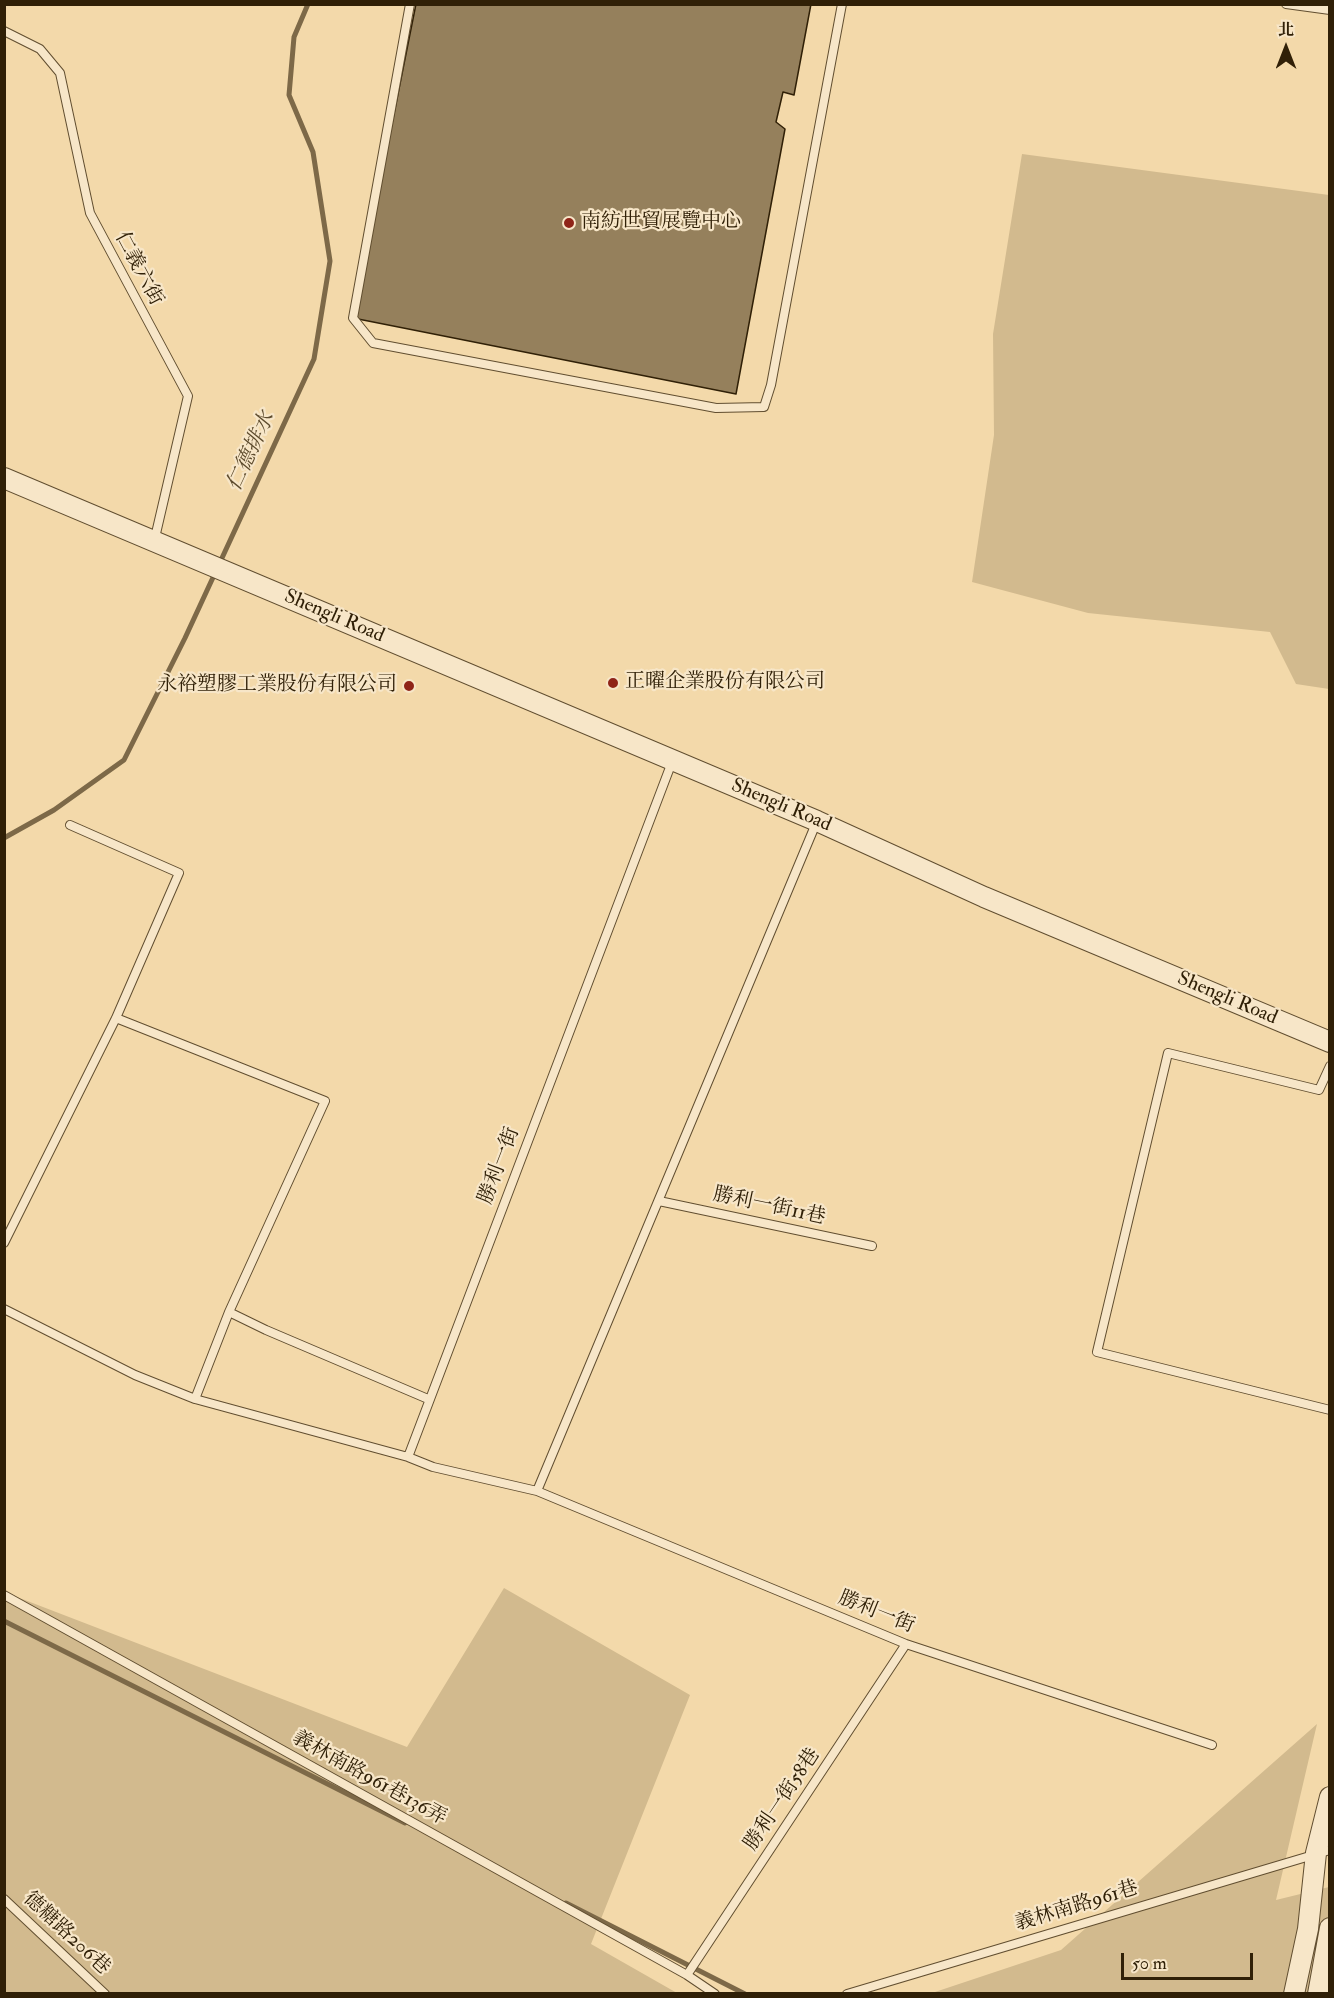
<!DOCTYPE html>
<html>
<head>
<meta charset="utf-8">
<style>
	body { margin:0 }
	#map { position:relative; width:1334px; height:1998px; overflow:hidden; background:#f3d9aa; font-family:"IM FELL Double Pica","Noto Serif TC",serif }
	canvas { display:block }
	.frame { position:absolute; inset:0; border:6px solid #302007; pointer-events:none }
	.north { position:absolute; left:1256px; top:18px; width:60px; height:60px; -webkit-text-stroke:4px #f7e6c8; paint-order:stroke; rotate:0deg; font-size:16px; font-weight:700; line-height:24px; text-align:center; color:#302007 }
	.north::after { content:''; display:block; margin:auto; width:21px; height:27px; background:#302007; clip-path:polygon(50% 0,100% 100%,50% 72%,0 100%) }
	.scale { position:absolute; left:1121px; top:1953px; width:132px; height:27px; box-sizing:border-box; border:3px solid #302007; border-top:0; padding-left:8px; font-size:18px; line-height:21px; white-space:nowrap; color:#302007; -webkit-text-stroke:4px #f7e6c8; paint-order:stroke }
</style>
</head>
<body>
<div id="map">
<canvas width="1334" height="1998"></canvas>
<div class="frame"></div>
<div class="north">北</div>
<div class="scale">50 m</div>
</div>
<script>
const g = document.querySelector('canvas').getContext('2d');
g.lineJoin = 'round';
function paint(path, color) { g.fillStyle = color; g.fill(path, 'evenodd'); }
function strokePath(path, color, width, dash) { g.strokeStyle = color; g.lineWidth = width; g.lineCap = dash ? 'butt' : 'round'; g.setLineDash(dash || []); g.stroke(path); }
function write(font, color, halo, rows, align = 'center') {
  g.font = font + ' "IM FELL Double Pica","Noto Serif TC",serif'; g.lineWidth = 4.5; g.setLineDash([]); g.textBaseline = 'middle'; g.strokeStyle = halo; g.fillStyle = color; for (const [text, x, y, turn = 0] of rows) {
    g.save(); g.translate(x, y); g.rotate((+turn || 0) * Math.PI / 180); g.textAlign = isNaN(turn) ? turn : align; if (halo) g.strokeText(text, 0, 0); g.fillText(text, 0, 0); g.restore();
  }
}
paint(new Path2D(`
	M1022,154L1329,195V689L1296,684L1270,632L1088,613L972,582L994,435L993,334Z
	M504,1588L690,1695L591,1944L677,1993H5L4,1592L407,1747Z
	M1317,1724L1276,1900L1329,1887V1993L929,1994L1061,1950Z`), '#d2ba8e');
strokePath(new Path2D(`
	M4,838L54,810L124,760L185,638L314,359L330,261L313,152L289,95L294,37L308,4
	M4,1621L405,1823
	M566,1903L745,1994`), '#7d6948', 5);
const building = new Path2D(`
	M416,4H811L794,95L783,92L776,122L785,129L736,394L353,318Z`);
paint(building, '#95805c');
strokePath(building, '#302007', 1.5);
const service = new Path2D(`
	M410,4L353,318L373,343L716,408L764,407L771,385L842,4
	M1286,4L1330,10
	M4,31L40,49L60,73L90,213L188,396L154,542
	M672,762L408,1457L433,1467L537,1491L906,1644L1212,1745
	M116,1018L325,1101L229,1312L195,1399
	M1330,1066L1319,1090L1168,1053L1097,1352L1330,1410
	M659,1201L872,1246
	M4,1243L116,1018L179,873L70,825
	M4,1309L135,1375L195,1399L408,1457
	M229,1312L266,1330L428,1399
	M537,1491L817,821
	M4,1595L687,1975L715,1994
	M4,1899L105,1994
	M687,1975L906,1644
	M847,1994L1330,1850`);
const tertiary = new Path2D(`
	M4,478L817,821L984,897L1330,1042
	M1294,1994L1308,1929L1316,1853L1330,1797
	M1318,1994L1330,1928`);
strokePath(service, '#614e30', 10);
strokePath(tertiary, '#614e30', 22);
strokePath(service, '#f7e6c8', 8);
strokePath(tertiary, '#f7e6c8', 20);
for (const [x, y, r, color] of [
	[569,223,6,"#8f2418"],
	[613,683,6,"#8f2418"],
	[409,686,6,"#8f2418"]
]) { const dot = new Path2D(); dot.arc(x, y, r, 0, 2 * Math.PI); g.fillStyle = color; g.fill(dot); strokePath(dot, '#f7e6c8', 2); }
write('20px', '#302007', '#f7e6c8', [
	["南紡世貿展覽中心",581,223],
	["正曜企業股份有限公司",625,683],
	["永裕塑膠工業股份有限公司",397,686,"right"]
], 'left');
write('20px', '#302007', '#f7e6c8', [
	["仁義六街",138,269,62],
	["Shengli Road",334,617,23],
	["Shengli Road",781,806,23],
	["Shengli Road",1227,999,23],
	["勝利一街",500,1166,-69],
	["勝利一街11巷",769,1207,12],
	["勝利一街",876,1613,22],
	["義林南路961巷136弄",369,1779,29],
	["勝利一街58巷",783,1800,-56],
	["義林南路961巷",1077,1907,-17],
	["德糖路206巷",66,1934,43]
]);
write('italic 21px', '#5d4b2d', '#f7e6c8', [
	["仁德排水",252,452,-65]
]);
</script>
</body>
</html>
